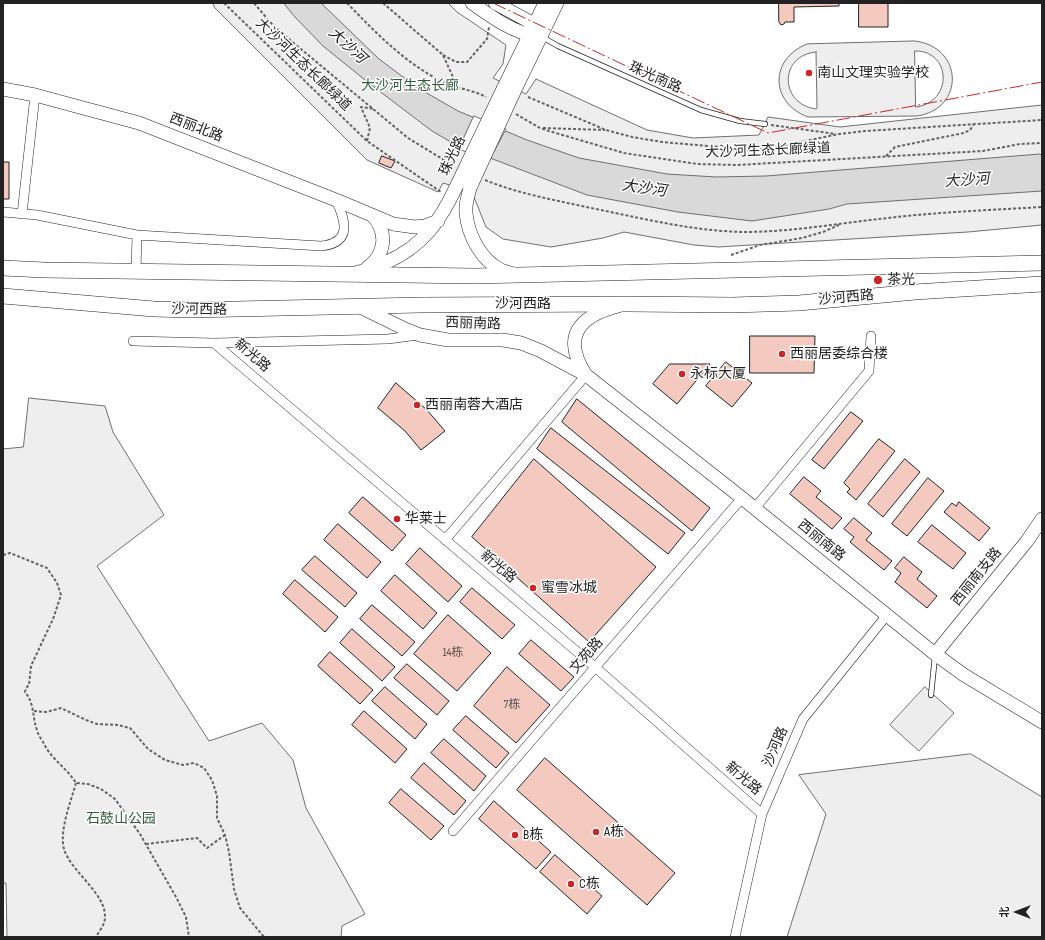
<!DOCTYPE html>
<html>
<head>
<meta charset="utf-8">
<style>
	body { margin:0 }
	#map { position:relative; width:1045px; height:940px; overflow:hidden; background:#fff; font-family:"Sofia Sans Condensed","Noto Sans SC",sans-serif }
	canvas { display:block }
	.frame { position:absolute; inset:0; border:4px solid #222; pointer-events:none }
	.north { position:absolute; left:997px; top:892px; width:40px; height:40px; -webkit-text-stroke:3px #fff; paint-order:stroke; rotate:270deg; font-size:11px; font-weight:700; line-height:16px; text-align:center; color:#222 }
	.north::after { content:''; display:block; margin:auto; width:14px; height:18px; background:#222; clip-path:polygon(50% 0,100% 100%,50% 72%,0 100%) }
</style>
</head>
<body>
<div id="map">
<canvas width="1045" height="940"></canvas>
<div class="frame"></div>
<div class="north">北</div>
</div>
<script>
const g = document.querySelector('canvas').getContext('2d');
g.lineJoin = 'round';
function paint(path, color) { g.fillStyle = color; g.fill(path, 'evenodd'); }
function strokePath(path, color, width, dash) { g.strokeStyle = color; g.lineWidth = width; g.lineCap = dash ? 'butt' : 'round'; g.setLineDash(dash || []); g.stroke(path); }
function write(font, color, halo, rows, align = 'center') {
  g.font = font + ' "Sofia Sans Condensed","Noto Sans SC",sans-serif'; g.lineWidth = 3; g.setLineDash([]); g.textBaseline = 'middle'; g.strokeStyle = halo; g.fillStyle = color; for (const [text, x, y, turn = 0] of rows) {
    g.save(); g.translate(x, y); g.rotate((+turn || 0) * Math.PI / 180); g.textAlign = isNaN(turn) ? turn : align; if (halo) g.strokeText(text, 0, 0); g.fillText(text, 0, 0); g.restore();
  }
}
const green = new Path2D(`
	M213,3H448L457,12L506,45L503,64L493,78L526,94L536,79L647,130L693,138L759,135L768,117L840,127L1042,105V225L968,232L718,247L694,245L624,232L603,238L551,247L503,239L486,227L472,192L443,183L438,192L367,160L215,8Z
	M915,41C964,47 965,109 917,116L808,117C770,103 769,59 807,44ZM915,51C951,50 954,102 916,107ZM816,52L817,108L816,109C779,104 779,55 816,52Z
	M29,398L105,406L113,432L164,515L97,566L209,741L262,723L293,760L306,808L365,914L342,926L341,937H7L6,883H3V449L23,447Z
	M971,754L1042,797V937H787L826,814L799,775Z`);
paint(green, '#eee');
strokePath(green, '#6f6f6f', 1);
const parking = new Path2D(`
	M925,687L954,713L919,751L890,725Z`);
paint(parking, '#ededed');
strokePath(parking, '#6f6f6f', 1);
const water = new Path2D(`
	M284,3H321L379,59L418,88L458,111L527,140L579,158L667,174L716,177L766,176L1040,154L1042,156V191L847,204L829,209L752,221L678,212L587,195L456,145L432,131L370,84L323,46L294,16Z`);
paint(water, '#d9d9d9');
strokePath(water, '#6f6f6f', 1);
const pier = new Path2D(`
	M474,116L506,129L489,161L459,149Z`);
paint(pier, '#fff');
strokePath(pier, '#6f6f6f', 1);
const building = new Path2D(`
	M779,3H839V6L794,7V22H785L784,24L781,25L779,22Z
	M859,3H888V27H859Z
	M382,156L395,161L391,168L379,163Z
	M3,162H9V199H3Z
	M750,336H815L814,373H750Z
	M726,362L752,383L732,407L706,386Z
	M670,364H710L677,404L653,384Z
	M396,383L427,410L445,431L421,450L405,431L378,408Z
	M577,399L710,508L692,531L562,422Z
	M851,412L863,421L824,469L812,460Z
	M551,428L685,533L668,554L537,449Z
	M879,439L895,451L856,500L847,492L850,489L844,483Z
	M534,459L656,567L589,642L472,537Z
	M905,459L920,472L883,517L868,504Z
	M804,477L821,491L816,497L842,518L832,529L790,494Z
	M928,478L944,491L907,536L892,524Z
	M363,497L406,535L392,551L349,513Z
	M959,502L990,528L979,541L944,512L952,503L956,506Z
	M854,518L872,533L866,540L892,561L884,570L850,542L854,537L844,529Z
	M338,524L381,562L367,578L324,540Z
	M932,525L966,553L953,569L918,542Z
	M420,548L462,586L448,602L406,564Z
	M315,556L357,593L345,607L302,570Z
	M904,557L922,572L917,579L937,596L927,608L895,582L901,573L895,568Z
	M395,575L437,613L423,629L381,591Z
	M295,580L338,617L325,632L283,594Z
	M472,588L515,625L502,639L460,602Z
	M372,605L415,642L402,656L360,619Z
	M448,615L491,653L457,691L414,654Z
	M352,629L395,667L382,681L340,643Z
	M531,640L574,677L561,691L519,654Z
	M330,652L373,690L360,704L318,666Z
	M407,664L449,701L437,715L394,678Z
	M507,667L550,705L516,743L474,706Z
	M385,687L427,724L415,739L372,701Z
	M364,711L407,749L395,763L352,725Z
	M466,716L509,753L496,768L453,730Z
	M444,739L486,776L474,791L431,753Z
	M545,758L675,873L647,905L517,790Z
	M424,763L466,801L454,815L411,778Z
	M401,789L444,826L431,840L389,803Z
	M494,801L551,852L536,869L479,819Z
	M555,855L602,896L587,914L540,872Z`);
paint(building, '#f3c9c0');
strokePath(building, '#222', 1);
const lane = new Path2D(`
	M542,37L558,46L701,110L740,121L765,124
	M931,695L935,656`);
const street = new Path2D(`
	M3,212L37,215L137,235L321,246C352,243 346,221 336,200
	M22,214L35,95
	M136,271L137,235
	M133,341L214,343L388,339L418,335
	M214,343L595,667L762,814
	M755,508L869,371L871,336
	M445,540L586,375
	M453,831L742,498
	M735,937L762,814L803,719L887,615`);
const secondary = new Path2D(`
	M472,3C490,16 515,34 537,36
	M495,3L534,24L538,31
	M3,89L35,95L139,123L336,200L393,224L415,227L425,226L438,221
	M503,89L545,3
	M513,94L557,3
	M470,188C468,196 465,204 466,213C468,235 481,261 503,271C506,272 511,273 514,274
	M367,268C386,254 388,232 372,215
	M358,272C367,271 377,267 385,263C424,246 441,220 458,183
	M358,306L405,329L420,335L448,340H503L521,343L541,351L586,375L742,498L935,654L964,675L1042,722
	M586,375C561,337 579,316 618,306
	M935,654L1027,541L1042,519`);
const primary = new Path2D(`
	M3,268L44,270L475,276L1042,263
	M3,296L154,309L191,310L421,305L629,304L732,305L799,303L915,292L1042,284`);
strokePath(lane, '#222', 6);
strokePath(street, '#222', 10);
strokePath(secondary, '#222', 14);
strokePath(primary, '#222', 16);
strokePath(new Path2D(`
	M224,3L367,141L441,192
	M254,3L270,22L284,35L408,138L454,166
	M347,3C376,33 404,62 441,81C455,89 472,89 486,97
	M383,3L443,55L458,88
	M443,55L456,62H467L487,39L489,27
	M528,97L606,130L632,137L662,142L754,150L766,149L839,134L865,131L1042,120
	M516,114L540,128L549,131L624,153L697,164L737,165L983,151L1020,144L1042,143
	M771,125L836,134
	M543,128L605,130
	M367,141L370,128L361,107L374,109
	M886,156L895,147L964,133L970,130L974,124
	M485,180C519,194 555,200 591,208C641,218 692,231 743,232C792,232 840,223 888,218C939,212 991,210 1042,207
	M731,255L760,245L802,238L823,232L839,225
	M3,555L10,553L47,568L57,583L61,595L53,619L31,666L29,685L26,688L25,692C35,704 32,717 37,730C38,735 42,740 44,744C52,760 67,768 76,783L88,784L101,789L115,799L140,834L176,897L186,917L189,937
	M34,711L46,712L61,708L86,720L97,724L118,725L130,728L148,749L165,760L183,765L194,763L204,768L212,780L217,796V818L225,835L229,852L234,889L240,908L264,937
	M76,783C71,801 59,831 64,849C71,873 112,897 104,923C102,928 98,933 96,937
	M146,844L197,838L207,848L225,835`), '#646464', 2, [3, 2]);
strokePath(lane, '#fff', 4.5);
strokePath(street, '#fff', 9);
strokePath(secondary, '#fff', 13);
strokePath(primary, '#fff', 15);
const secondaryBridge = new Path2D(`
	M458,183L503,89
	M470,188L513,94`);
strokePath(secondaryBridge, '#222', 14, []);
strokePath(secondaryBridge, '#fff', 13);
strokePath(new Path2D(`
	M493,3L768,133L1042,82`), '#c62828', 1, [14, 3, 2, 3]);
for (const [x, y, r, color] of [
	[809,73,4,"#c62828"],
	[878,280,5,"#c62828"],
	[782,354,4,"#c62828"],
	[682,374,4,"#c62828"],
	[417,405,4,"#c62828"],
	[397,519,4,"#c62828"],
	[533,588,4,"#c62828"],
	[596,832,4,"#c62828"],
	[515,835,4,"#c62828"],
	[571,884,4,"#c62828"]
]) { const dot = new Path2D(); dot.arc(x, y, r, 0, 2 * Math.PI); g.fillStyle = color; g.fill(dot); strokePath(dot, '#fff', 1.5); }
write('12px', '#564c4a', null, [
	["14栋",453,653],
	["7栋",512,705]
]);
write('14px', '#222', '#fff', [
	["大沙河生态长廊绿道",303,65,44],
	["珠光南路",655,78,24],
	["西丽北路",196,128,21],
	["大沙河生态长廊绿道",768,151,-2],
	["珠光路",453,156,-65],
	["沙河西路",846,298,-5],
	["沙河西路",523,304],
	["沙河西路",199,310,1],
	["西丽南路",473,324,2],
	["新光路",252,356,41],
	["西丽南路",821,541,39],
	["新光路",498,567,40],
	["西丽南支路",977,577,-51],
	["文苑路",587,656,-49],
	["沙河路",776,747,-67],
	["新光路",743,779,41]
]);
write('14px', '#222', '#fff', [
	["南山文理实验学校",817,73],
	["茶光",887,280],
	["西丽居委综合楼",790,354],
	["永标大厦",690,374],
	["西丽南蓉大酒店",425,405],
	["华莱士",405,519],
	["蜜雪冰城",541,588],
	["A栋",604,832],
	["B栋",523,835],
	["C栋",579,884]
], 'left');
write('14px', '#2f5e38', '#fff', [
	["大沙河生态长廊",410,86],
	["石鼓山公园",121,819]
]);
write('italic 15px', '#222', '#fff', [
	["大沙河",347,46,43],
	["大沙河",967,181,-4],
	["大沙河",644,189,8]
]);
</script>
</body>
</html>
